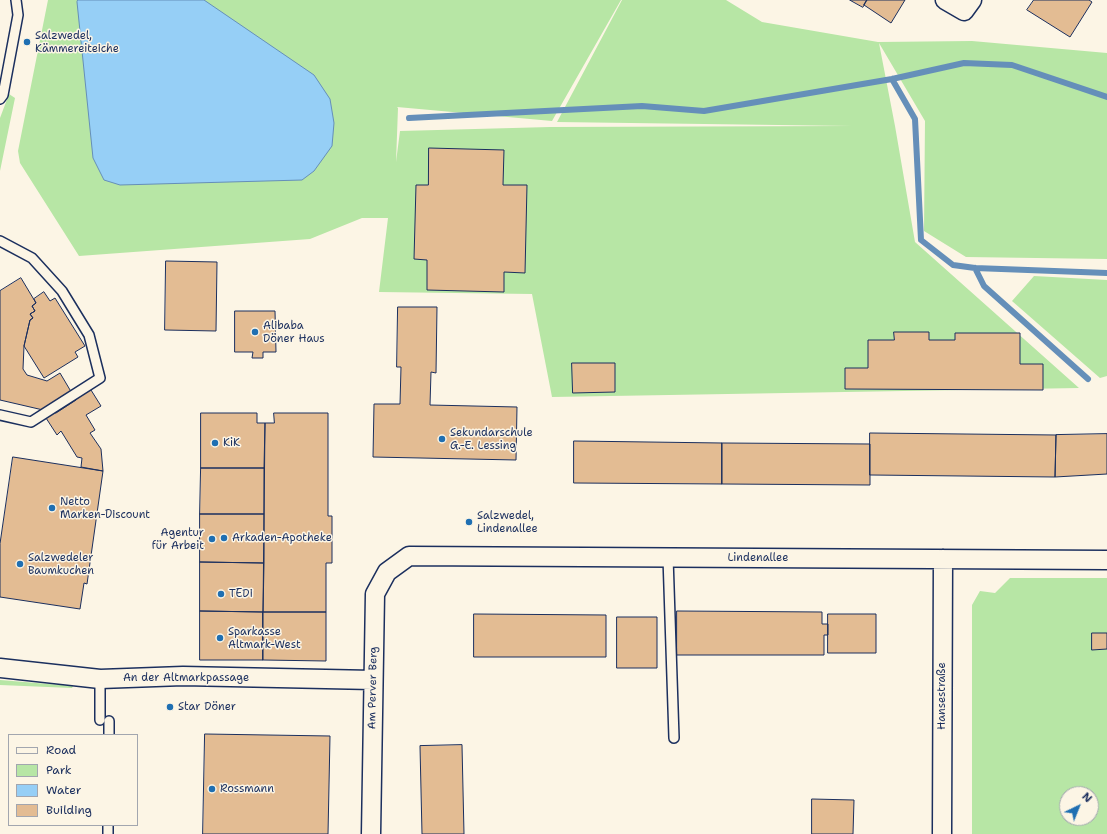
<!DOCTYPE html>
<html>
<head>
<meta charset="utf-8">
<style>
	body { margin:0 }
	#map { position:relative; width:1107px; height:834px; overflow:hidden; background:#fcf5e5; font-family:"Shantell Sans",sans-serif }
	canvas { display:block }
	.legend { position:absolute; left:8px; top:734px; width:130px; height:92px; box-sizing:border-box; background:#fcf5e5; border:1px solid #a2a6af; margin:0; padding:5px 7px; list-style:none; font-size:12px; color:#1b2f5e }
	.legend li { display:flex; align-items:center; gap:8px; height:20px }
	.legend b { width:20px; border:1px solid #a2a6af }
	.north { position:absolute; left:1059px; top:786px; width:40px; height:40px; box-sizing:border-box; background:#fcf5e5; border:1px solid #a2a6af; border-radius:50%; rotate:43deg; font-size:11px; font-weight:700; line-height:16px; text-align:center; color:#1b2f5e }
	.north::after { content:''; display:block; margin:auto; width:14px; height:18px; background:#1f6fb2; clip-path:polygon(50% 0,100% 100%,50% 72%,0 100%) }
</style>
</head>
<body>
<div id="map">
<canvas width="1107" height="834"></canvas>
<ul class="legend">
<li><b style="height:5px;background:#fcf5e5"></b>Road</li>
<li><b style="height:11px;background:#b7e6a5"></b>Park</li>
<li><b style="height:11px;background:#96cff6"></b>Water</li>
<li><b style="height:11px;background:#e3bc93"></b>Building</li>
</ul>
<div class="north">N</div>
</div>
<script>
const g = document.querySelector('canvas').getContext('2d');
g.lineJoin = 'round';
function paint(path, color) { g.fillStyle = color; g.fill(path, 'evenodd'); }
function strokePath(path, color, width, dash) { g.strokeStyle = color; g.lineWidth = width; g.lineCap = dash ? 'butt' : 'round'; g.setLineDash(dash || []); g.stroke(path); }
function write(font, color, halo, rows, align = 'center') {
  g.font = font + ' "Shantell Sans",sans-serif'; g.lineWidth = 3; g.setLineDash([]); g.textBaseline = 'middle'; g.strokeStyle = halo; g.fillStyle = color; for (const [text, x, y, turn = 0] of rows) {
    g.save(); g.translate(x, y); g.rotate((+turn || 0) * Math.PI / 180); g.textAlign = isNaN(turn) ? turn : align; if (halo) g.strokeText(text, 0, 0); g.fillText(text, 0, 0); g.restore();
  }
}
paint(new Path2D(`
	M48,0H621L552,121L397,107L398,108L396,162L400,131L550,127L852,126L557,122L622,0H726L762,22L878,42L972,41L1107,53V259L966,257L924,231L925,121L879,43L895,126L915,242L1079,388L552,397L532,294L379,292L388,218H362L310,239L79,256L20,163L18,151Z
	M9,94L15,98L0,171V118Z
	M1034,276L1107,280V376L1100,378L1012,301Z
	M1010,578H1107V834H972V605L980,591L995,593ZM1067,794H1091V818H1067Z
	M0,680L73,686L72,688L0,685Z`), '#b7e6a5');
const water = new Path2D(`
	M78,0H204L314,75L330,99L334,123L332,146L314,171L302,180L120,185L104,180L93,158L77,2Z`);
paint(water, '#96cff6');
strokePath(water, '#658fb9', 1);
strokePath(new Path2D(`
	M892,79L915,119L921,240L953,265L975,268L1107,273
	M409,118L642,106L704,111L892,79L964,63L1012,65L1107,97
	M975,268L984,286L1088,379`), '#658fb9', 6);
const building = new Path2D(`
	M850,0H867L863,7Z
	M867,0H905L891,23L864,5Z
	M1034,0H1089L1092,2L1070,37L1027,10Z
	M429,148L504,150L503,185H527L525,273L504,272V292L427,290V260L414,259L416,185H428Z
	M166,261L217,262L216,331L165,330Z
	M21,278L36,303L32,306L35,311L30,314L33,318L30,320L24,346L23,369L27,375L47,381L60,373L76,400L56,413L0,400V291Z
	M44,292L50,301L55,298L85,346L75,352L78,357L44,378L24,346L30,320L33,318L30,314L35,311L32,306L36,303L34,299Z
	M398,307H437L436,373L431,372L430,405L517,407L516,460L373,457L374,404H400L401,367H397Z
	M235,311H275L276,352H263V358H252L253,352H235Z
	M894,332H929V340H955V333H1020V364H1043V390L845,389V368H868V340H894Z
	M572,363H615V392L573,393Z
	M91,390L101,406L86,415L95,430L90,433L101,449L103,471L81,467L82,458L77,457L61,431L57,435L46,418Z
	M201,413H257V423H265L264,468H201Z
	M274,413H328V516H332V563H326V612H263L265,423H274Z
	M870,433L1056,435L1055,477L870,475Z
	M1107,434V474L1055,477L1056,435Z
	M574,441L722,443V484L574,483Z
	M722,443L870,444V485L722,484Z
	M13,457L103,471L87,584L84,583L80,609L0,597V544Z
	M201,468H264V514H200Z
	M200,514H264V563L200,562Z
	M200,562L264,563L263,612L200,611Z
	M200,611L263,612V660H200Z
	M677,611L822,612V624H828V635H824V655H677Z
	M263,612H326V661L263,660Z
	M474,614L606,615V657H474Z
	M828,614H876V653H828Z
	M617,617H657V668H617Z
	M1092,633H1107V649L1092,650Z
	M205,734L330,736L328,834H203Z
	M462,745L464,834H422L420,746Z
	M812,799L854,800L853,834H812Z`);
paint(building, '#e3bc93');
strokePath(building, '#1b2f5e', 1);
const service = new Path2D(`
	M0,99L3,95L18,15L16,0
	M0,241L32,258L62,291L89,335L100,378L31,422L0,415
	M668,557L674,738
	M100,720V679
	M109,735V721
	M108,834V825`);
const minor = new Path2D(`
	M945,0L964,11L972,0
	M0,668L100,679L183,676L373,680
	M371,834L375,594L387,572L409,556L1107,560
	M942,834L943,559`);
strokePath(service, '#1b2f5e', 12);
strokePath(minor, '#1b2f5e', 21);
strokePath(service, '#fcf5e5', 9);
strokePath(minor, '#fcf5e5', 18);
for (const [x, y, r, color] of [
	[27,42,4,"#1f6fb2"],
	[255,332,4,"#1f6fb2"],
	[442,439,4,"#1f6fb2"],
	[215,443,4,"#1f6fb2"],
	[52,508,4,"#1f6fb2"],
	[469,522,4,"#1f6fb2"],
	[224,538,4,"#1f6fb2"],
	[212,539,4,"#1f6fb2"],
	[20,564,4,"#1f6fb2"],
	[221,594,4,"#1f6fb2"],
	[220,638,4,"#1f6fb2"],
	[170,707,4,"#1f6fb2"],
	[212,789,4,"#1f6fb2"]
]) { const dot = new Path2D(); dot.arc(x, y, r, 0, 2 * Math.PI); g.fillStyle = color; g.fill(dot); strokePath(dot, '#fcf5e5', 1.5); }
write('11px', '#1b2f5e', '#fcf5e5', [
	["Salzwedel,",35,36],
	["Kämmereiteiche",35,49],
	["Alibaba",263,326],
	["Döner Haus",263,339],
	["Sekundarschule",450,433],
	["G.-E. Lessing",450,446],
	["KiK",223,443],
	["Netto",60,502],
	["Marken-Discount",60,515],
	["Salzwedel,",477,516],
	["Lindenallee",477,529],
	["Agentur",204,533,"right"],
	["für Arbeit",204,546,"right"],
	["Arkaden-Apotheke",232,538],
	["Salzwedeler",28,558],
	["Baumkuchen",28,571],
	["TEDi",229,594],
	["Sparkasse",228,632],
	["Altmark-West",228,645],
	["Star Döner",178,707],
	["Rossmann",220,789]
], 'left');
write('11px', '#1b2f5e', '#fcf5e5', [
	["Lindenallee",758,558],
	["An der Altmarkpassage",186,678],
	["Am Perver Berg",373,688,-89],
	["Hansestraße",942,696,-90]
]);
</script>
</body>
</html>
